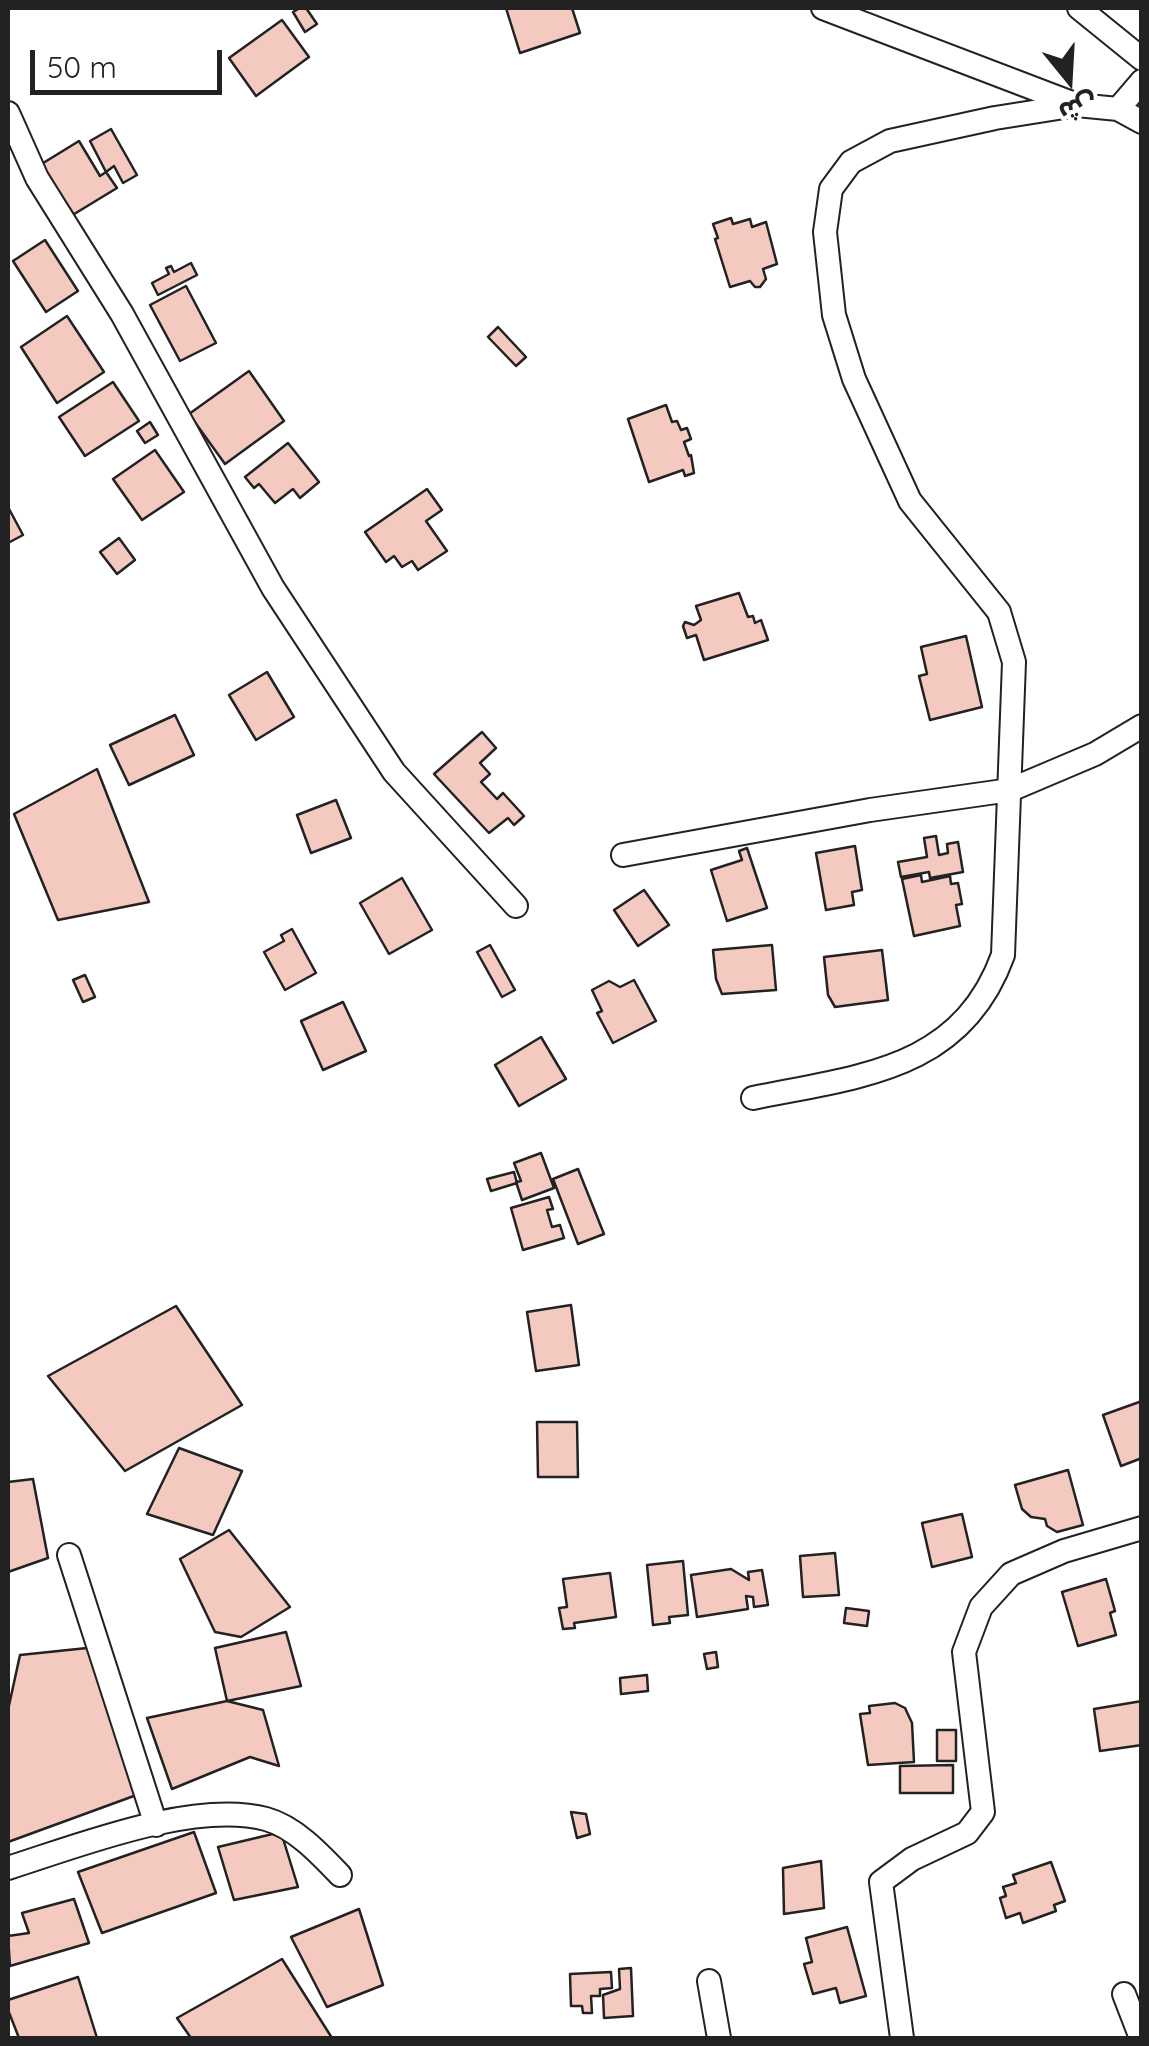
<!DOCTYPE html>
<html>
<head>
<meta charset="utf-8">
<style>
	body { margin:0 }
	#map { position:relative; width:1149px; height:2046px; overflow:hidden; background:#fff; font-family:Quicksand,"Noto Sans Arabic",sans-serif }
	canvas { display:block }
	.frame { position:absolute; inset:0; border:10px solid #222; pointer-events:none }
	.north { position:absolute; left:1019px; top:30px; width:100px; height:100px; -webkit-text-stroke:8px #fff; paint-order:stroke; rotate:162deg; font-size:28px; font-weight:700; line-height:40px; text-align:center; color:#222 }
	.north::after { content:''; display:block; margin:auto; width:35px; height:45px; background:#222; clip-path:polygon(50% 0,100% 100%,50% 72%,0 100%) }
	.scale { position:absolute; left:30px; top:50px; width:192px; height:45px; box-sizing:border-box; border:5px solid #222; border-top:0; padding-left:12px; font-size:30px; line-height:35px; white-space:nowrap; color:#222; -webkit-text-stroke:8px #fff; paint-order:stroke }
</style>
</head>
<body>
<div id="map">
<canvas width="1149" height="2046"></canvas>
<div class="frame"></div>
<div class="north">ش</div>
<div class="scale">50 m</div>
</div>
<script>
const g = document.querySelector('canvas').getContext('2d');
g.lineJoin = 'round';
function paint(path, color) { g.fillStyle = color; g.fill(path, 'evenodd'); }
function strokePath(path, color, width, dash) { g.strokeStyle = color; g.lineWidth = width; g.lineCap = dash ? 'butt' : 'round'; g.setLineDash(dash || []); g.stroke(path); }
const building = new Path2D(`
	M300,8H306L317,24L305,32L293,12Z
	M506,8H572L580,33L520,53Z
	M282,20L309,57L256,96L229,58Z
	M111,129L137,175L123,183L114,166L106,172L90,141Z
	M79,141L100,176L106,172L117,188L66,219L35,168Z
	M731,218L733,224L750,219L752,227L766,222L777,264L763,269L766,279L760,287H755L750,281L730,287L715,239L718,238L713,224Z
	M45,240L78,291L46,312L13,261Z
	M191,263L197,275L158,295L152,283L169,274L166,268L171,266L174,272Z
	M186,286L216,343L180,361L150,305Z
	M67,316L104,372L57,403L21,347Z
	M498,327L526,357L516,366L488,337Z
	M249,371L284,421L225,464L189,414Z
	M113,382L139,421L85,456L59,417Z
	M666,405L672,422L677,421L681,430L687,428L691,439L684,442L689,456L691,455L694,473L685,476L683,470L649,482L628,419Z
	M150,422L158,435L145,443L137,431Z
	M288,443L319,482L300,498L293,489L275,503L259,484L254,488L245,477Z
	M155,450L184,492L142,520L113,479Z
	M427,489L442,510L426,521L447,551L418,570L412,561L402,567L394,556L386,562L365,532Z
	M8,507L23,535L8,543Z
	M119,538L135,560L117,574L100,552Z
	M739,593L748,617L753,616L755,623L761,620L768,640L704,660L696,635L687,638L683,626L685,622L694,625L701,620L696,606Z
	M966,636L982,707L930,720L919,676L927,674L921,647Z
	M267,672L294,717L256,740L229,695Z
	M175,715L194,755L129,785L110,745Z
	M482,732L496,748L480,763L490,774L481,782L497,799L503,793L524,816L514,825L508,818L489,833L434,774Z
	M97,769L149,902L58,920L14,814Z
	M336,800L351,838L311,853L297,815Z
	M936,836L939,855L948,853L947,844L958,842L963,872L930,878L929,872L901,877L898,862L927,857L924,838Z
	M855,846L862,890L852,892L854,905L826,910L816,853Z
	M747,848L767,908L727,921L711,870L742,860L739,851Z
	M921,875L922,882L950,876L951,884L958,883L962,904L956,905L960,926L914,936L902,879Z
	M402,878L432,930L389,954L360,903Z
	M644,890L669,925L638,946L614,910Z
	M292,929L316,973L285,990L264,952L284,941L281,935Z
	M490,945L515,990L502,997L477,952Z
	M772,945L776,990L722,994L716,979L713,950Z
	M882,950L888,1000L835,1007L828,995L824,957Z
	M85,975L95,997L83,1002L73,980Z
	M634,980L656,1021L613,1043L597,1013L602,1011L592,990L609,981L620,987Z
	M343,1002L366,1051L323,1070L301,1021Z
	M541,1037L566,1079L519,1106L495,1065Z
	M541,1153L554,1188L522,1200L516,1182L521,1181L514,1163Z
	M578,1169L604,1234L578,1244L553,1179Z
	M514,1172L517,1183L491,1191L487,1179Z
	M549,1197L553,1209L547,1210L552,1227L560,1225L564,1238L523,1250L511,1208Z
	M571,1305L579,1365L536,1371L527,1312Z
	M176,1306L242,1405L125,1471L48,1376Z
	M1142,1401V1458L1121,1466L1103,1415Z
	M537,1422H577L578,1477H538Z
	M179,1448L242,1471L213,1535L147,1514Z
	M1068,1470L1083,1525L1057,1532L1047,1526L1045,1519L1031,1517L1022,1509L1015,1485Z
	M33,1479L48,1558L8,1572V1482Z
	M962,1514L972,1557L932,1567L922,1523Z
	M229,1530L290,1607L241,1637L215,1632L180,1559Z
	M835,1553L839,1595L803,1597L800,1556Z
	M683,1561L688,1615L669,1617L670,1623L653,1625L647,1565Z
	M731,1569L749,1580L748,1572L762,1570L768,1605L754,1607L753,1597L746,1596L748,1609L697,1617L691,1575Z
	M610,1573L616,1617L574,1623L575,1628L563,1629L559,1608L567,1607L563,1579Z
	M1106,1579L1115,1611L1110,1613L1116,1635L1078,1646L1062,1592Z
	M846,1608L869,1611L867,1626L844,1623Z
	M286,1632L301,1686L227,1701L215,1648Z
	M87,1648L142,1793L8,1842V1710L20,1655Z
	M716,1652L718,1667L707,1669L704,1654Z
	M647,1675L648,1691L621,1694L620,1678Z
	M227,1701L263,1710L279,1766L250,1757L172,1789L147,1718Z
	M1142,1701V1745L1100,1751L1094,1709Z
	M895,1703L905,1708L912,1723L914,1762L868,1765L860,1714L870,1713L869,1706Z
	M937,1730H956V1761H937Z
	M953,1765V1793H900V1766Z
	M571,1812L586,1814L590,1834L577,1838Z
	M194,1832L216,1893L102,1933L78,1872Z
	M281,1832L298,1887L234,1900L218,1847Z
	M821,1861L824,1908L784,1914L783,1868Z
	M1051,1862L1065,1901L1054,1905L1056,1911L1023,1923L1020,1913L1006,1918L1000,1898L1006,1896L1003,1887L1016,1883L1013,1875Z
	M74,1899L89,1943L10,1966L8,1936L29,1933L22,1913Z
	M359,1909L383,1985L327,2007L291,1937Z
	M847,1927L866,1996L840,2003L836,1988L813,1994L804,1964L812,1962L806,1938Z
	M282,1959L332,2038H191L177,2018Z
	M631,1968L633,2016L604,2018L603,1995L620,1989L619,1969Z
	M611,1972L612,1988L600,1989V1996H591L592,2013H583L582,2006H571L570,1974Z
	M78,1977L97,2038H19L8,2010V2000Z`);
paint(building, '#f3c9c0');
strokePath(building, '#222', 2.5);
const minor = new Path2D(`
	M823,8L1077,105L1118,109L1142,122
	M1079,8L1142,59
	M1118,109L1142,81
	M8,113L37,178L122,314L273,588L394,772L516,906
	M623,855L870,810L1010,790L1095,754L1142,726
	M753,1098C859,1076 961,1071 1003,955L1014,662L999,612L910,501L854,379L834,315L825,232L831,189L851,162L890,141L995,118L1077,105
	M69,1555L156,1825
	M8,1868C78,1846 193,1800 266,1819C295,1827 320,1854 340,1875
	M709,1981L719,2038
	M1124,1994L1141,2038
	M902,2038L881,1882L912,1859L967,1833L983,1812L964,1652L981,1607L1011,1574L1064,1551L1142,1528`);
strokePath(minor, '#222', 26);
strokePath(minor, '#fff', 22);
</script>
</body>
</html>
